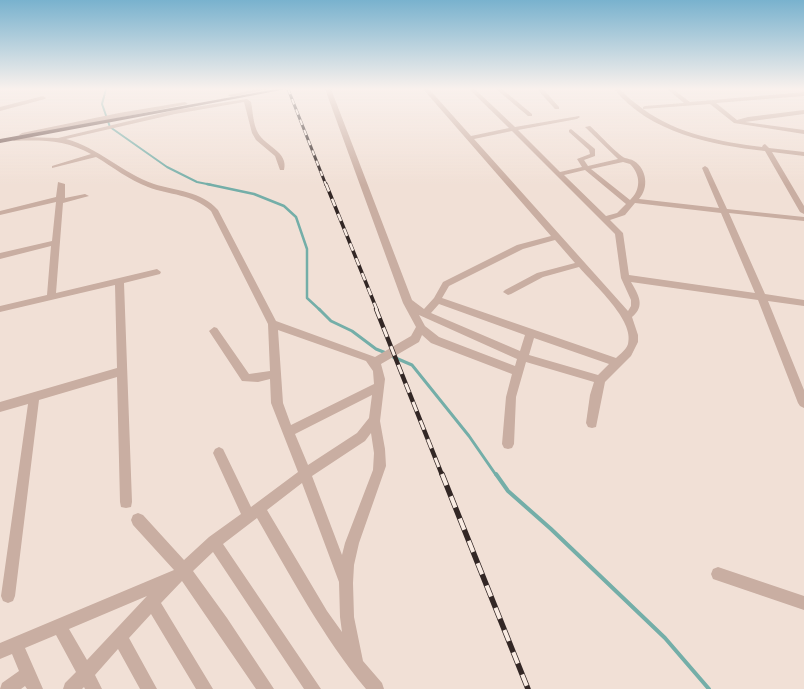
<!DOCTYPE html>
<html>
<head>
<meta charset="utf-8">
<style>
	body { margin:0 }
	canvas { display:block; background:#f1e0d6 }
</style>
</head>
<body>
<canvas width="804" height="689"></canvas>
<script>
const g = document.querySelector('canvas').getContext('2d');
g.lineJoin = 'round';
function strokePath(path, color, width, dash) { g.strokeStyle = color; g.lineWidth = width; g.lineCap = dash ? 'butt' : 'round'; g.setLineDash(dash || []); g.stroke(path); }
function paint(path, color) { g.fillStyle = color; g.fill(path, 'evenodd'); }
strokePath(new Path2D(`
	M106,89L102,104L110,127L167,167L197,182L212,185`), '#74aea8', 2);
strokePath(new Path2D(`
	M207,184L254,194L284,206L296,217L307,249V298L320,310`), '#74aea8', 2.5);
strokePath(new Path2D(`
	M319,309L331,321L352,331L376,349L386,353
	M391,356L412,365L469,436L496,475`), '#74aea8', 3);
strokePath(new Path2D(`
	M496,474L508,491L551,529L665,638L709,689`), '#74aea8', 4);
paint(new Path2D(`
	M257,89H269L231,97L228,95Z
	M325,89H331L412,300L424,309L434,298L443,282L517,245L551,236L423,89H429L471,136L509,128L469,89H475L515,127L579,116L580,117L577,119L518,130L560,172L582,167L577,159L590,154L589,150L569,132V130L571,129L595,149V156L584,160L588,166L618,159L585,127L590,126C597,132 618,155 625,158C628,159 631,159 634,161C647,169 649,188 639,199L719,208L702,168L705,166L708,168L727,209L804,217V221L729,213L765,294L804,300V306L768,301L804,390V408L800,406L798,403L758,300L631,282C638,294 646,306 632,317L638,335V342L631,356L605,382L596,427L592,428L588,427L586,423L590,395L594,382L526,362L516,397L514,444L512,448L508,449L504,448L502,444L506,397L512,374L431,343L422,335L419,342L381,364L385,379L380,421L385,449L386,466L359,543L354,565L353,583L354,617L363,661L382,683L384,689H366C323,637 291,577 257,518L223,544L321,689H304L213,552L193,571L227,618L274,689H256L182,581L161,603L213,689H196L151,614L129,638L157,689H140L118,649L95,675L102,689H85L84,687L82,689H63L65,683L76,672L56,635L25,648L43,689H27L25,686L21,689H0L2,683L19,671L12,654L0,659V643L174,570L133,525L131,520L133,515L138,513L143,515L184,560L209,537L241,514L213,453L215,449L219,447L223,449L251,507L298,472L271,403L270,379L258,382L242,381L209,331L214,327L217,328L249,374L270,371L268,324L211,211C193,194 169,195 148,187C129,180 113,167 96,157L52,168V166L91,154C66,140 42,140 14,141L11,139L21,137L19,135L22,133L119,113L185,102L188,104L23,137L58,138L175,110L247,99L251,102C253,112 253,124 258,133C265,146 289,152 284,170H280L275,156L256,140L252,133L244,102L175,114L66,139C99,148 122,173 154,184C175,191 202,191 218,210L276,321L375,357L411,336L416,327L403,303ZM512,131L615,234L621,278L631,300V306L628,311L474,139ZM623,162L630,164C641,175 641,190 630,200L591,169ZM585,170L626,204L617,213L606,216L564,175ZM635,203L721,213L755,293L629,275L623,233L610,220L625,215ZM555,240L575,263L537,273L505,290L503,292L508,295L511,294L543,277L579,267C593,284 635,320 628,344C626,350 620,354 616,358L442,298L449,286L523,249ZM439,304L525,335L520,351L431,313ZM419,315L517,359L515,366L439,337L425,326ZM278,330L366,361L373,371L374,384L291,425L283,403ZM534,338L609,364L598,375L529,355ZM372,395L369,418L357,433L308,465L295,434ZM371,433L374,453L373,470L345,543L342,555L312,476L365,441ZM302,483L339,582L340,617L342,632L327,611L267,510ZM147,596L87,660L69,629Z
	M496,89H502L532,114V116H528Z
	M537,89H543L559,107V109H555Z
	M614,89H620L630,99L643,109V107L645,106L684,103L667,89H673L690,102L804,92V96L716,103L737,120L748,117L804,110V114L745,122L804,130V134L734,123L710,104L643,109C677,134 721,142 762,147L763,145L765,144L769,148L804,152V156L772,152L804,206V214L800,212L765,151C711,145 650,133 614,89Z
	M43,96L46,98L45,99L0,111V107Z
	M58,182L65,184V198L85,194L89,196L63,203L56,293L157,269L161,272L160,274L124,283L132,502L131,507L126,508L121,507L120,502L117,377L39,400L15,596L13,601L8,603L3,601L1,596L28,404L0,412V402L117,368L115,285L0,312V306L47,295L51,246L0,259V253L52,241L56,202L0,215V211L56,197Z
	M718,567L804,596V610L713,579L711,574L713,569Z`), '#c9aea2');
paint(new Path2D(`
	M276,89H287L0,143V139Z`), '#765b55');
const railFar3 = new Path2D(`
	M288,89L326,185`);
const railFar2 = new Path2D(`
	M326,184L377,310`);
const railFar1 = new Path2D(`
	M376,309L442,475`);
const rail = new Path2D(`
	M442,474L528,689`);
strokePath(railFar3, '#332725', 3);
strokePath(railFar2, '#332725', 3.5);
strokePath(railFar1, '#332725', 4.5);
strokePath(rail, '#332725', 5.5);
strokePath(railFar3, '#f9ebe2', 2, [5.5]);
strokePath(railFar2, '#f9ebe2', 2.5, [8]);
strokePath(railFar1, '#f9ebe2', 3, [10]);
strokePath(rail, '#f9ebe2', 4, [12]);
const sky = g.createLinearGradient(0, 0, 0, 185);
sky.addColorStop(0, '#79b2ce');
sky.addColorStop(0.48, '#f9f1ed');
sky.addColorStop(1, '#f9f1ed00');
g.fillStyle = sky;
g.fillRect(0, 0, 804, 185);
</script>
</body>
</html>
